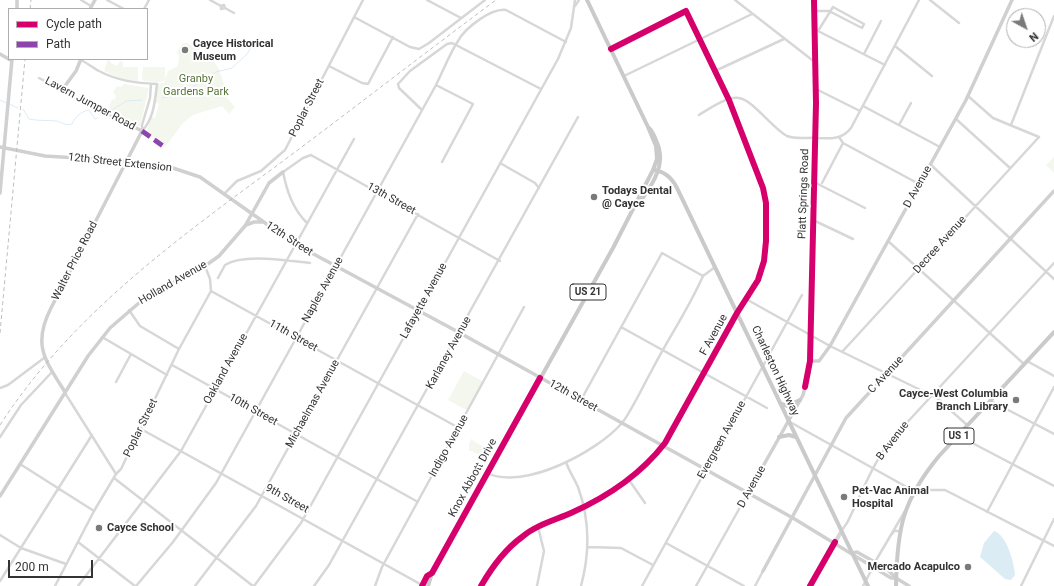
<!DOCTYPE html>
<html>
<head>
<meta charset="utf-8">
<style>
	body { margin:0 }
	#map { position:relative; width:1054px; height:586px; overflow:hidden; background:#fff; font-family:Roboto,sans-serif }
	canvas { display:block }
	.legend { position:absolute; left:8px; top:8px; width:140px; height:52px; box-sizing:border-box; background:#fff; border:1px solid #adadad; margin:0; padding:5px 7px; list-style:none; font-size:12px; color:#333 }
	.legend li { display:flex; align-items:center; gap:8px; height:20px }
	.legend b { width:20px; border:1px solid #adadad }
	.north { position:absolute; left:1006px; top:8px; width:40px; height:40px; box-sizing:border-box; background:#fff; border:1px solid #adadad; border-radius:50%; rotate:140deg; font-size:11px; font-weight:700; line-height:16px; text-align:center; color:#333 }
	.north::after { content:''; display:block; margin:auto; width:14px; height:18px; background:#7a7a7a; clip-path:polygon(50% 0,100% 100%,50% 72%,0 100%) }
	.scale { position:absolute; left:8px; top:560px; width:85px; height:18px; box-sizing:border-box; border:2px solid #333; border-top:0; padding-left:5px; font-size:12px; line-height:14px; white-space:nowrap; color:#333; -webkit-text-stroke:3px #fff; paint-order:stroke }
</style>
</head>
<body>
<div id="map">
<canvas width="1054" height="586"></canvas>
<ul class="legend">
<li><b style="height:5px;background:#d6006c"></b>Cycle path</li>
<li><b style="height:5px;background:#8e44ad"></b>Path</li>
</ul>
<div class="north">N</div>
<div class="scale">200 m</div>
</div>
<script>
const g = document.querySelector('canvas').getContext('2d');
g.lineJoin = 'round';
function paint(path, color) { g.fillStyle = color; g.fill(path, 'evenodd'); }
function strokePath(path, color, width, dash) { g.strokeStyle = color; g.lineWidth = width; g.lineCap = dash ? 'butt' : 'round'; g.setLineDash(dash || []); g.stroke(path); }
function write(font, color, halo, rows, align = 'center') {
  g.font = font + ' Roboto,sans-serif'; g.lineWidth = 4; g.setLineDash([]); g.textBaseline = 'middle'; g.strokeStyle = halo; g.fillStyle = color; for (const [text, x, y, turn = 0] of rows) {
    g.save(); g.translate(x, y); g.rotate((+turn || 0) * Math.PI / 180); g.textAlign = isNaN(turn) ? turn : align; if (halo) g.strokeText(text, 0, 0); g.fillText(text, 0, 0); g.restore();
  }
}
paint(new Path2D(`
	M183,43H187L211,57L219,69L225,87L226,97L235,107L229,114L222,106L193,115L183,123L165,147L145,134L152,117L155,118L159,104L155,102L157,84L164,83L168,71L178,66L179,55L177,52Z
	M108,59L111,63L117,66L120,61L123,62V67H138V81L122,79L104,71Z
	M143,67H165V80L160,82L144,81L142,79Z
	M124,84L149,88L140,126H138L108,111L112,99L114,100L116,96L113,92L117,86L121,87Z
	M1054,157V173L1046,165Z
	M464,371L484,382L468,411L448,400Z
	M472,438L473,441L488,449L487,451L490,453L486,459L472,451H469V444Z`), '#f3f7ee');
paint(new Path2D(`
	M994,531C1007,535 1014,563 1015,575L1011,580L1005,579L980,557L984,543Z`), '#dbecf5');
strokePath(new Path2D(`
	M162,98L182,94L216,72L232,68L247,54L252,46
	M0,100L6,103
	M9,104L18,108
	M23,109L29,119C38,121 46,120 56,121C62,122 65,126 72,124C75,117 80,112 89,110L95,119L97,118
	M112,110L126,101L142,100`), '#dbecf5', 1);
strokePath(new Path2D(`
	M81,0L91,6
	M107,0L124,9
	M210,0L221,6
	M427,0L461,18
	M735,0L816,63
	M930,0L959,23
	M575,6L579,0
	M225,8L221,9V6L224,5L225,8L234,13
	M144,9L149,0
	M814,11H829L862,28L864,24L833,7L818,31
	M354,17L410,47L419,49L429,43L485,0
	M818,31L885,65
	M895,46L932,76
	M864,54L881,21
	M81,60C87,63 93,68 99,71C118,81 136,83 157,84C155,100 154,119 142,131
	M329,66L362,83L368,84L393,37
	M715,71L784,39
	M624,76L752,14
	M39,78L62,90
	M436,85L473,104L442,162
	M816,89L860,111
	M863,106L940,147
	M422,110L399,88L398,84L410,71L447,44L452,43L541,89
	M699,115C709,109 727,96 739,98C753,100 772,128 787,136C797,140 808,137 818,138C831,139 843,139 851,128L919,0
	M956,119L1010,168
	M899,125L911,103
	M1011,125L1054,16
	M142,131V125L150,98L151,84
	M839,137L843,143L919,184
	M500,163L535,183L539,188
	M931,165L1054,279
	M814,182L865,208
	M822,183L843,143
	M225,193L237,181L261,171L285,150L363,0
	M813,220L853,239
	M307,223C293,209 287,192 283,172L303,158L311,155L500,261
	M888,241L1024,364
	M218,278L225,265C244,253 288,261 310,263
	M211,291L459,428
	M746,299L830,346L937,398L967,425
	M129,310L140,326L179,349
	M621,327L767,408
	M102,337L167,375
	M842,352L1039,137L993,118L968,96
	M1027,361L1054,376
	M172,365L418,502
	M116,382L131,354
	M0,388L8,385L44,358
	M65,393L116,474
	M581,400L662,253L703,276
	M991,401L1054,434
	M790,422L912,490H945L1054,546
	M141,429L422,585
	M959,436L1054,486
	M0,437L21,405L52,372
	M566,462C569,471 574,478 578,487C590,520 590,553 581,586
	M20,464L94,511
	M487,473C524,491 598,451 622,423C631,412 644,384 652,370C668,339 689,308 703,276L715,267
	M114,478L253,586
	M629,480L645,503
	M987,512L1054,387
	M892,534L894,531H900
	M0,535L21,548L66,564
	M78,542L135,586
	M835,542C837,534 844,529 848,521C861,495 872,465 890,441L1054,263
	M666,543L744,586
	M588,547L621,548L653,565
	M875,562L905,511
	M0,581L92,435
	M55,586L94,511L116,474L121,469L179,349L211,291L210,279L205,266
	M78,586L181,451L354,139
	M136,586L173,542L216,483L436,85C443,71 450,53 458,41C465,28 491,8 506,10L566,42
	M195,586L256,506L418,214
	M254,586L301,523L558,59L571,28L575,0
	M314,586L329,565L578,117
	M375,586L382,567L524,307
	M481,586C492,567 504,550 522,537C536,525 555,520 571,513C607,497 641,474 665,443L737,313L758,280L764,261L766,241V203L763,188L729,100L686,11L611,49
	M537,586L544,551L538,527
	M642,586L802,295
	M696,586L748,493
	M755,586L763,571
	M810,586L842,532
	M863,586L873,567
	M1021,586L1054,519`), '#d7d7d7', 2.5);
strokePath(new Path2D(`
	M17,9V0
	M90,9L95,0
	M0,54L12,61
	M0,147L45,156L125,161L170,167L200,177L295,244L460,333L793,518L891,578H896
	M0,193L12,59
	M246,225L254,222H263
	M810,361H819L830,346L966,100L1012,0
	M65,392C45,360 32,345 51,308L142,131L62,90L76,71L81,59
	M748,493L803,395L809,373L816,103L814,0
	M0,496L88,356L110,328L147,296L205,266L219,256L245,226L269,183L283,172
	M852,553L857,552L887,569L896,578L909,586
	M763,571L846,418L1054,191`), '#d0d0d0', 3.5);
strokePath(new Path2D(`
	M653,170C664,171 672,178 677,188L868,586
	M635,206C641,202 643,197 647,192C658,175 665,159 656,140C654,135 652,130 648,127
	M780,403L787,406L800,400
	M779,437L789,435L796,437
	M422,586L427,576L432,573L613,248L653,170L657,159L656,146L648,127L587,0
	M428,586L432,573
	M896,586C897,529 902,501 939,456L1054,332`), '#cacaca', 4);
strokePath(new Path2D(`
	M30,9L31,0
	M0,333L25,59
	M0,425C70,317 173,242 275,167C349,112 422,55 496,0`), '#bebebe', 1, [4, 3]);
strokePath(new Path2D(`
	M142,131L163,146`), '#8e44ad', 5, [10, 5]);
strokePath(new Path2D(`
	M805,387L810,361L816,103L814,0
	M422,586L427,576L432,573L540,378
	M481,586C492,567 504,550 522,537C536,525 555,520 571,513C607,497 641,474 665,443L737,313L758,280L764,261L766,241V203L763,188L729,100L686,11L611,49
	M810,586L835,542`), '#d6006c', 6);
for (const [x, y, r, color] of [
	[185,50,4,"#7a7a7a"],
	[594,197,4,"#7a7a7a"],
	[1016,400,4,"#7a7a7a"],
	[844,497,4,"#7a7a7a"],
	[99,528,4,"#7a7a7a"],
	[968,567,4,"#7a7a7a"]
]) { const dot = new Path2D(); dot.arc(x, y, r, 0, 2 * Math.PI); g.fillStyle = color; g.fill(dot); strokePath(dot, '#fff', 1.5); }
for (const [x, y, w] of [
	[588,292,36],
	[959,436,30]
]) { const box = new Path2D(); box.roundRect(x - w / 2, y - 8, w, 16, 3); g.fillStyle = '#fff'; g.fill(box); strokePath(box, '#333', 1); }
write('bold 10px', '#333', null, [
	["US 21",588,292],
	["US 1",959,436]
]);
write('bold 11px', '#333', '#fff', [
	["Cayce Historical",193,44],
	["Museum",193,57],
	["Todays Dental",602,191],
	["@ Cayce",602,204],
	["Cayce-West Columbia",1008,394,"right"],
	["Branch Library",1008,407,"right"],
	["Pet-Vac Animal",852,491],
	["Hospital",852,504],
	["Cayce School",107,528],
	["Mercado Acapulco",960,567,"right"]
], 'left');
write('11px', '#58743a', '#fff', [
	["Granby",196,79],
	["Gardens Park",196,92]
]);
write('11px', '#333', '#fff', [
	["Lavern Jumper Road",90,104,28],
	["Poplar Street",307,108,-63],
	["12th Street Extension",120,163,6],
	["D Avenue",918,187,-61],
	["Platt Springs Road",804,194,-88],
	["13th Street",391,199,29],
	["12th Street",289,239,33],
	["Decree Avenue",940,245,-48],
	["Walter Price Road",75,261,-63],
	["Holland Avenue",173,283,-30],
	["Naples Avenue",323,290,-61],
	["Lafayette Avenue",424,301,-61],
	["F Avenue",714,335,-61],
	["11th Street",293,336,29],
	["Karlaney Avenue",449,353,-61],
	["Oakland Avenue",226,369,-61],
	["Charleston Highway",775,371,65],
	["C Avenue",886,375,-47],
	["12th Street",573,396,29],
	["Michaelmas Avenue",313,404,-61],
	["10th Street",253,410,29],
	["Poplar Street",141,428,-64],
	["Evergreen Avenue",722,440,-61],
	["B Avenue",893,441,-52],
	["Indigo Avenue",449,446,-61],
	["Knox Abbott Drive",473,478,-61],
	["D Avenue",752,487,-61],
	["9th Street",287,499,29]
]);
</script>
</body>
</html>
